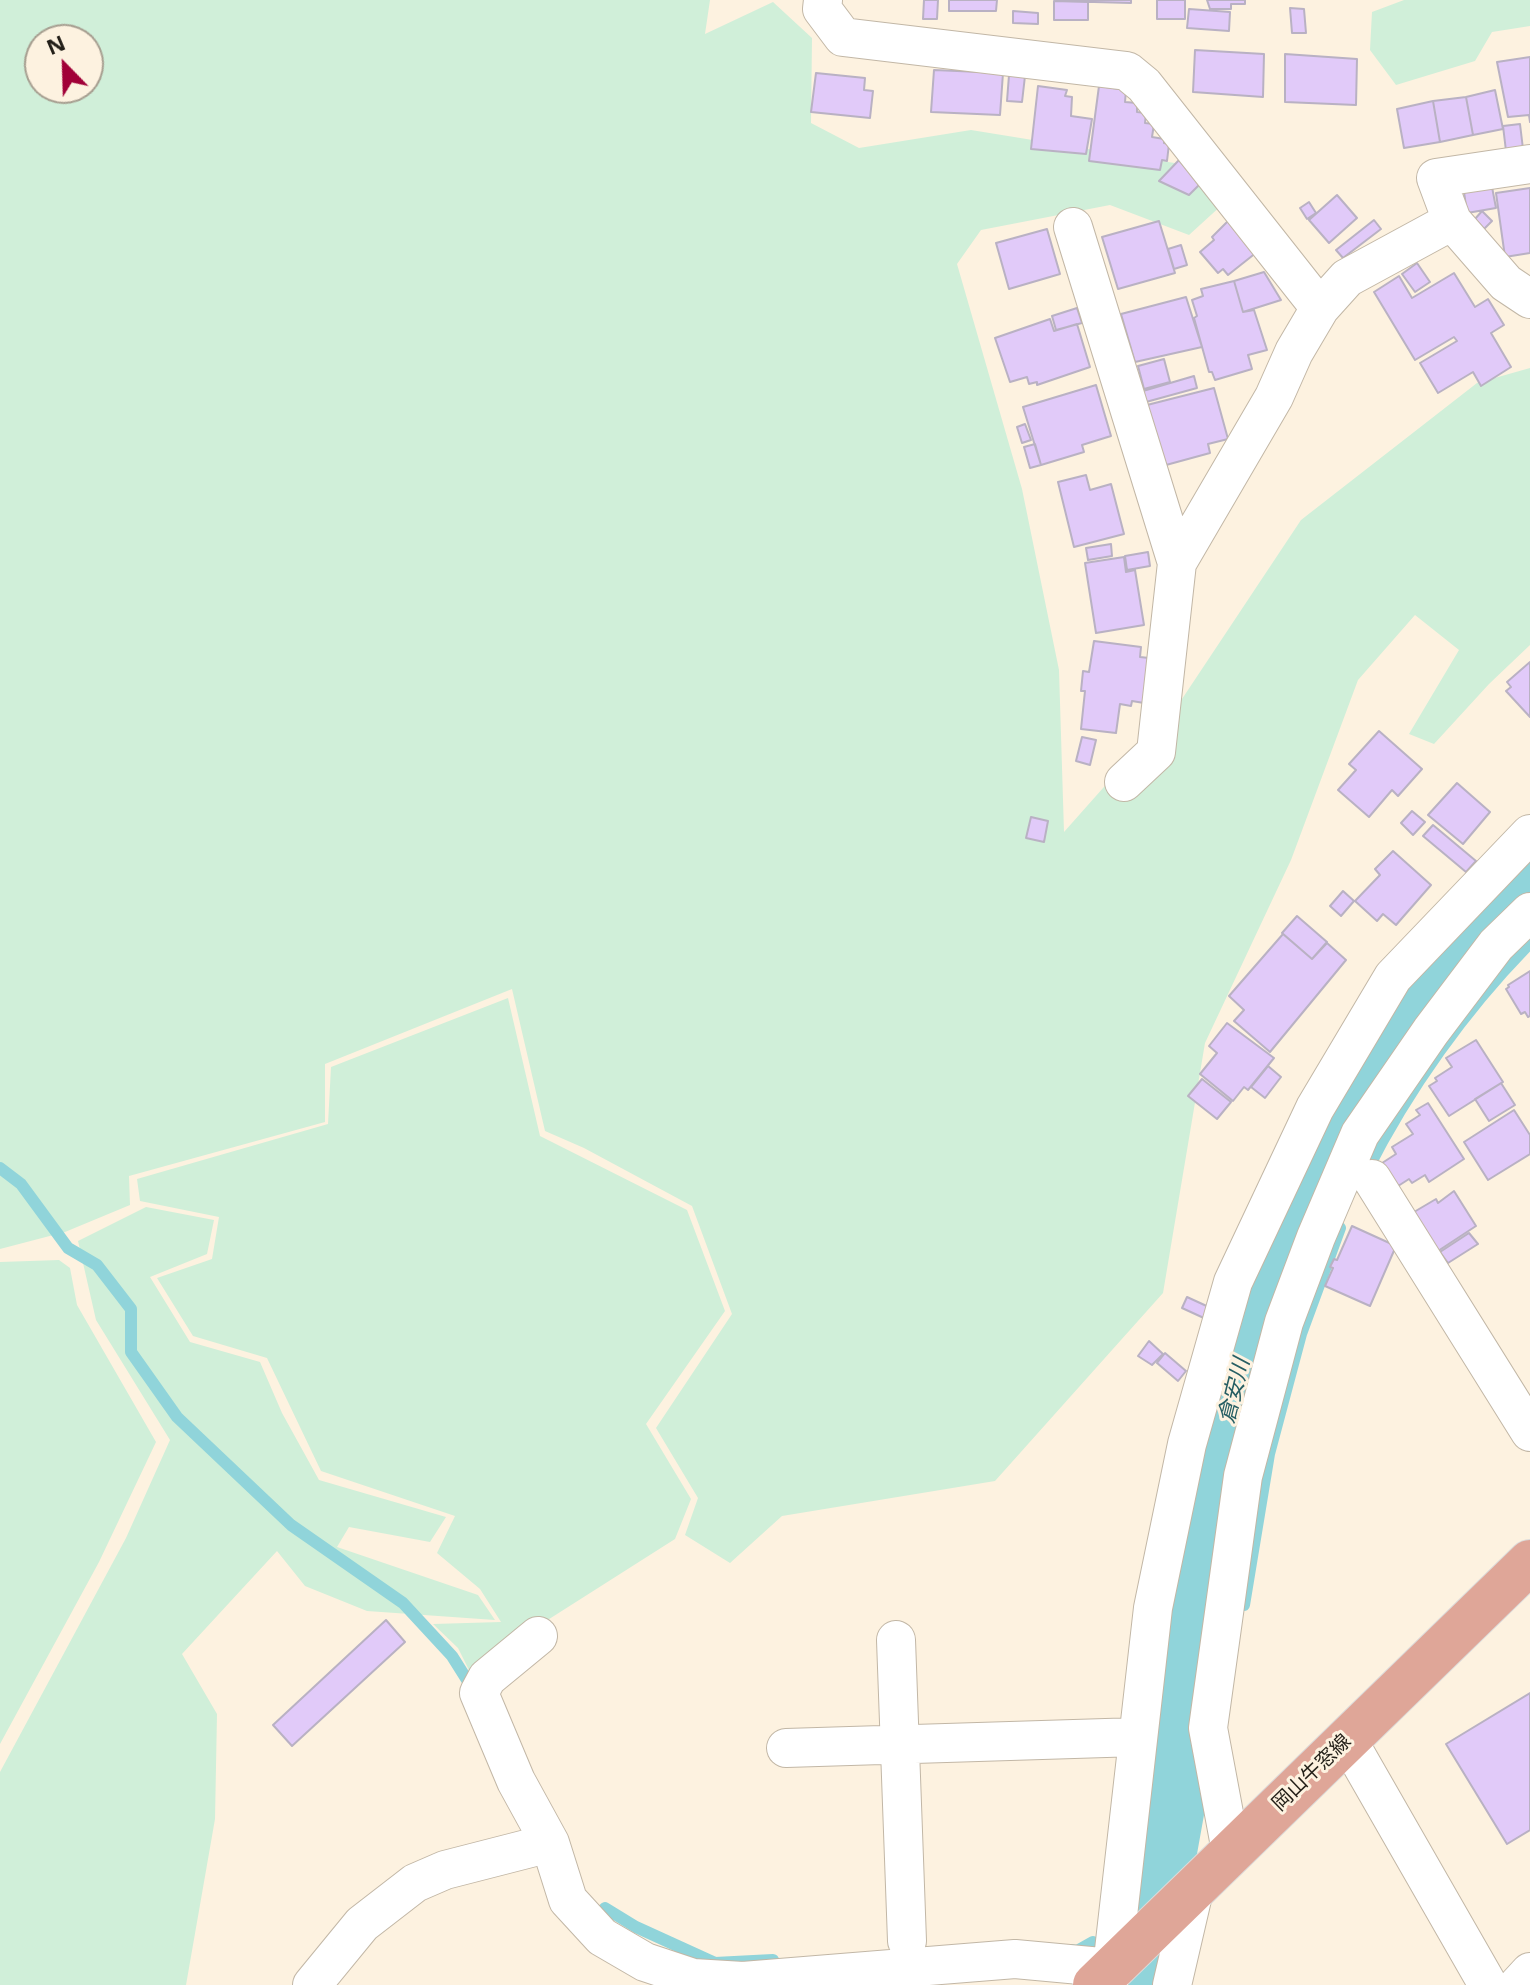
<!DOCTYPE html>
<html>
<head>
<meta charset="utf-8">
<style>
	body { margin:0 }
	#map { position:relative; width:1530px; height:1985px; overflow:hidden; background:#fdf2e0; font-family:"Open Sans",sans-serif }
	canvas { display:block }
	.north { position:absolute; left:24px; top:24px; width:80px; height:80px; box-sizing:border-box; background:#fdf2e0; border:2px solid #a69e90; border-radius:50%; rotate:337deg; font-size:22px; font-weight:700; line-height:32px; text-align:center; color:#231f18 }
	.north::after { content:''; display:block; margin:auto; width:28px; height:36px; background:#a10138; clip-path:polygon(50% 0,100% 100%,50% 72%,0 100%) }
</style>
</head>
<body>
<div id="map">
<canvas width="1530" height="1985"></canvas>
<div class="north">N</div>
</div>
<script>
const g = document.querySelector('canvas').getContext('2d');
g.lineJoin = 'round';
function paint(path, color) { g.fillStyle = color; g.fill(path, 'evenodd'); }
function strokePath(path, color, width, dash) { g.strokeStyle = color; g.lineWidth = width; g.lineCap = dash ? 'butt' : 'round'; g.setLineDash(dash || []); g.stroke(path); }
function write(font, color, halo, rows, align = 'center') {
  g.font = font + ' "Open Sans","Noto Sans JP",sans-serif'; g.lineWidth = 6; g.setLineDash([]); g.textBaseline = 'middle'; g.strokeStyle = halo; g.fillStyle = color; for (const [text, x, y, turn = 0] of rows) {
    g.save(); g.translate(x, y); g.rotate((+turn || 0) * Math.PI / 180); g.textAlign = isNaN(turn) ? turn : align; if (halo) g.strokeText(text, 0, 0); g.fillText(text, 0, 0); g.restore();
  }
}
paint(new Path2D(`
	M0,0H710L705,34L773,2L812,38L811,123L859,148L971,130L1199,167L1223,204L1189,235L1110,205L981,230L957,264L1022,489L1059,670L1064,832L1182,699L1301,520L1477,383L1530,368V645L1489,684L1434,744L1409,734L1459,650L1415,615L1358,680L1291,860L1205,1043L1163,1293L995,1481L782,1516L730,1563L685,1535L698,1498L656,1428L732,1314L692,1206L584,1148L545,1131L512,989L325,1064V1122L129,1176L130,1205L65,1232L0,1249ZM40,40H88V88H40Z
	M1404,0H1530V26L1492,32L1475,61L1396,85L1370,50L1372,12Z
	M508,998L540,1136L687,1210L725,1311L646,1424L691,1499L675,1539L469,1670L458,1648L433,1624L501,1622L480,1589L437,1553L455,1516L321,1471L267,1358L193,1336L157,1278L212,1259L219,1217L140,1201L137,1179L328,1124L331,1067Z
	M146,1207L214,1220L207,1254L150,1277L190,1342L260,1362L282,1413L319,1480L446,1517L430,1542L349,1527L337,1547L478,1595L495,1620L367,1611L305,1586L277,1551L182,1654L217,1714L215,1819L186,1985H0V1772L126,1538L170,1440L96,1320L78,1241Z
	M59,1260L70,1268L77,1305L156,1442L99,1562L0,1744V1262Z`), '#d0efd9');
strokePath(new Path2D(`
	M0,1168L21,1184L68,1248L97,1265L131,1309V1352L177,1417L291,1525L403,1603L452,1656L469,1683
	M1366,1172C1408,1089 1465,1009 1530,943
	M1244,1605L1269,1454L1301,1334L1340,1228
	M605,1908L636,1927L715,1963L773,1960
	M1141,1908L1154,1899
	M1070,1950L1077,1951L1093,1942`), '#90d4da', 12);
strokePath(new Path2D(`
	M1138,1985L1177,1767L1227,1421L1257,1302L1333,1137L1398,1020L1464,940L1530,876`), '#90d4da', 70);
const building = new Path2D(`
	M924,0H938L937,19H923Z
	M949,0H997L996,11H949Z
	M1057,0H1131V3L1057,1Z
	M1157,0H1185V19H1157Z
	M1207,0H1245V4H1231V9H1210Z
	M1054,1L1088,2V20H1054Z
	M1290,8L1304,9L1306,33H1292Z
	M1189,9L1230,12L1229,31L1187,28Z
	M1013,11L1038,13V24L1013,23Z
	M1195,50L1264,54L1263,97L1193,92Z
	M1285,54L1357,59L1356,105L1285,102Z
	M1530,57V122L1529,115L1508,117L1497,62Z
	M934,70L1003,73L1000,115L931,112Z
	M816,73L865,78L864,90L873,91L870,118L811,112Z
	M1009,75L1025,76L1022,102L1007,101Z
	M1038,86L1067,90L1065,96L1072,97L1071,116L1092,119L1086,154L1031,149Z
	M1099,86L1126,90L1125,102L1137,103V112L1146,113L1145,123L1154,124L1152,137L1164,139V143L1169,144L1167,161L1162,160L1160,170L1089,161Z
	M1495,90L1503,129L1473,135L1466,97Z
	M1466,97L1473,135L1440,142L1433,101Z
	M1433,101L1440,142L1404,148L1397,109Z
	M1520,124L1523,149L1506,151L1503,126Z
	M1179,160L1200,184L1189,195L1159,181Z
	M1492,187L1496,208L1467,213L1464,192Z
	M1530,188V253L1505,257L1496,193Z
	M1337,195L1357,218L1329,243L1309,220Z
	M1309,202L1316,213L1307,219L1300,208Z
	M1482,211L1492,221L1484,229L1475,219Z
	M1229,220L1257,252L1228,275L1223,269L1218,273L1200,252L1214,240L1212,237Z
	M1374,220L1381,229L1343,258L1336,250Z
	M1159,221L1175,273L1118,289L1102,237Z
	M1047,229L1060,274L1009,289L996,243Z
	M1181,245L1187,265L1174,269L1168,249Z
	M1417,263L1430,282L1415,292L1402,274Z
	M1264,272L1281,300L1243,312L1234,281Z
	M1454,273L1475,307L1488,299L1504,325L1491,333L1511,367L1481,386L1473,372L1438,393L1420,363L1457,341L1454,337L1415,360L1374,292L1399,276L1412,298Z
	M1234,281L1243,312L1254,310L1267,350L1248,355L1252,369L1215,380L1212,372H1209L1194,318L1197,316L1192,300L1203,296L1201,289Z
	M1186,297L1202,347L1135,362L1121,314Z
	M1077,308L1082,323L1056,330L1052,316Z
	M1050,319L1054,331L1077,324L1090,367L1037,385V382L1029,384L1027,377L1010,382L995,338Z
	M1164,359L1170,382L1144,389L1138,366Z
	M1194,376L1197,388L1146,402L1143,391Z
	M1096,385L1111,436L1082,445L1084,452L1041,465L1023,407Z
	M1214,388L1228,439L1208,444L1210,453L1166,465L1147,405Z
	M1025,424L1031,440L1022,443L1017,427Z
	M1035,444L1041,465L1030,468L1024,447Z
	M1086,475L1090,490L1111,484L1124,534L1074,547L1058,482Z
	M1111,544L1112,556L1088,560L1086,548Z
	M1148,552L1150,566L1127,570L1125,556Z
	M1124,557L1126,572L1135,570L1144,625L1096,633L1085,563Z
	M1094,641L1141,647L1140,657L1149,658L1144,703L1132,701L1131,706L1120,704L1116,733L1081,729L1085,691H1081L1083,671L1089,672Z
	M1530,662V717L1506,691L1511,687L1507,682Z
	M1379,731L1422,769L1398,796L1392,790L1369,817L1338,790L1356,770L1349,764Z
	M1082,737L1096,740L1090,765L1076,761Z
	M1457,783L1490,812L1463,844L1428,815Z
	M1412,811L1425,822L1413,835L1401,823Z
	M1031,817L1048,821L1044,842L1026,838Z
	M1433,825L1476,861L1466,872L1423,836Z
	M1393,851L1431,885L1396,925L1383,914L1377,921L1355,901L1380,875L1375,869Z
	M1343,891L1354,901L1341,916L1330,906Z
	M1297,916L1327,942L1312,959L1282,933Z
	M1283,934L1312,959L1327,943L1346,960L1270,1052L1234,1021L1244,1010L1229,996Z
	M1530,971V1016L1528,1017L1525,1012L1521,1014L1506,989L1509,987L1508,985Z
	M1227,1023L1274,1058L1248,1090L1244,1087L1233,1101L1200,1074L1217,1053L1209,1046Z
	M1476,1040L1503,1082L1449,1116L1429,1086L1437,1081L1435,1078L1452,1067L1446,1058Z
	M1268,1066L1281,1077L1265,1098L1251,1087Z
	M1202,1079L1231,1102L1217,1119L1188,1096Z
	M1501,1083L1515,1105L1489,1121L1475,1099Z
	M1428,1103L1464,1159L1429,1182L1425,1175L1412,1183L1409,1179L1395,1188L1379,1165L1396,1154L1392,1147L1413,1134L1406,1124L1420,1115L1416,1110Z
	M1514,1110L1530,1135V1154L1488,1180L1464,1142Z
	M1454,1191L1476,1226L1438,1251L1414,1212L1436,1199L1438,1203Z
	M1352,1226L1396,1246L1370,1306L1325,1286L1333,1268L1330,1267L1334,1259L1337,1260Z
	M1469,1233L1478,1244L1448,1263L1440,1252Z
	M1187,1297L1211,1308L1206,1319L1182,1308Z
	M1149,1341L1163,1354L1152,1365L1138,1356Z
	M1165,1353L1186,1371L1178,1381L1157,1363Z
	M386,1620L405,1642L292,1746L273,1725Z
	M1530,1693V1830L1507,1844L1446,1744Z`);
paint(building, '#e1caf9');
strokePath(building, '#b9b1c3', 2);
const street = new Path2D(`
	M823,0L822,9L843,37L1127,71L1144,85L1320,308
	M1452,221L1436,178L1530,164
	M1073,227L1177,563
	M1124,782L1156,752L1177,563L1274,397L1294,352L1320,308L1347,278L1452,221L1506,283L1530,299
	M1372,1179L1530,1432
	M538,1636L487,1678L479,1693L516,1781L550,1843L568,1900L602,1937L645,1962L693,1978L743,1981L1015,1959L1112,1968
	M896,1640L907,1941
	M1347,1739L1488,1985
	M786,1748L1138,1737
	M1231,1851L1208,1728L1243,1476L1284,1322L1316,1237L1360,1134L1431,1031L1496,945L1530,912
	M312,1985L362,1924L415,1883L445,1870L550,1843
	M1108,1985L1112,1968L1153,1608L1187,1444L1233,1282L1315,1108L1393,977L1530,834
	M1172,1985L1195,1886
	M1518,1985L1530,1972`);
const primary = new Path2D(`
	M1095,1985L1530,1562`);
strokePath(street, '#c2b7a6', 40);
strokePath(primary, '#dcdbda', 46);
strokePath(street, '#fff', 38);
strokePath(primary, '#dfa698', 44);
write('20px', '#231f18', '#fdf2e0', [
	["岡山牛窓線",1312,1773,-44]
]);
write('italic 22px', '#265e63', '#fdf2e0', [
	["倉安川",1235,1391,-76]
]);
</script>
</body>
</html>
